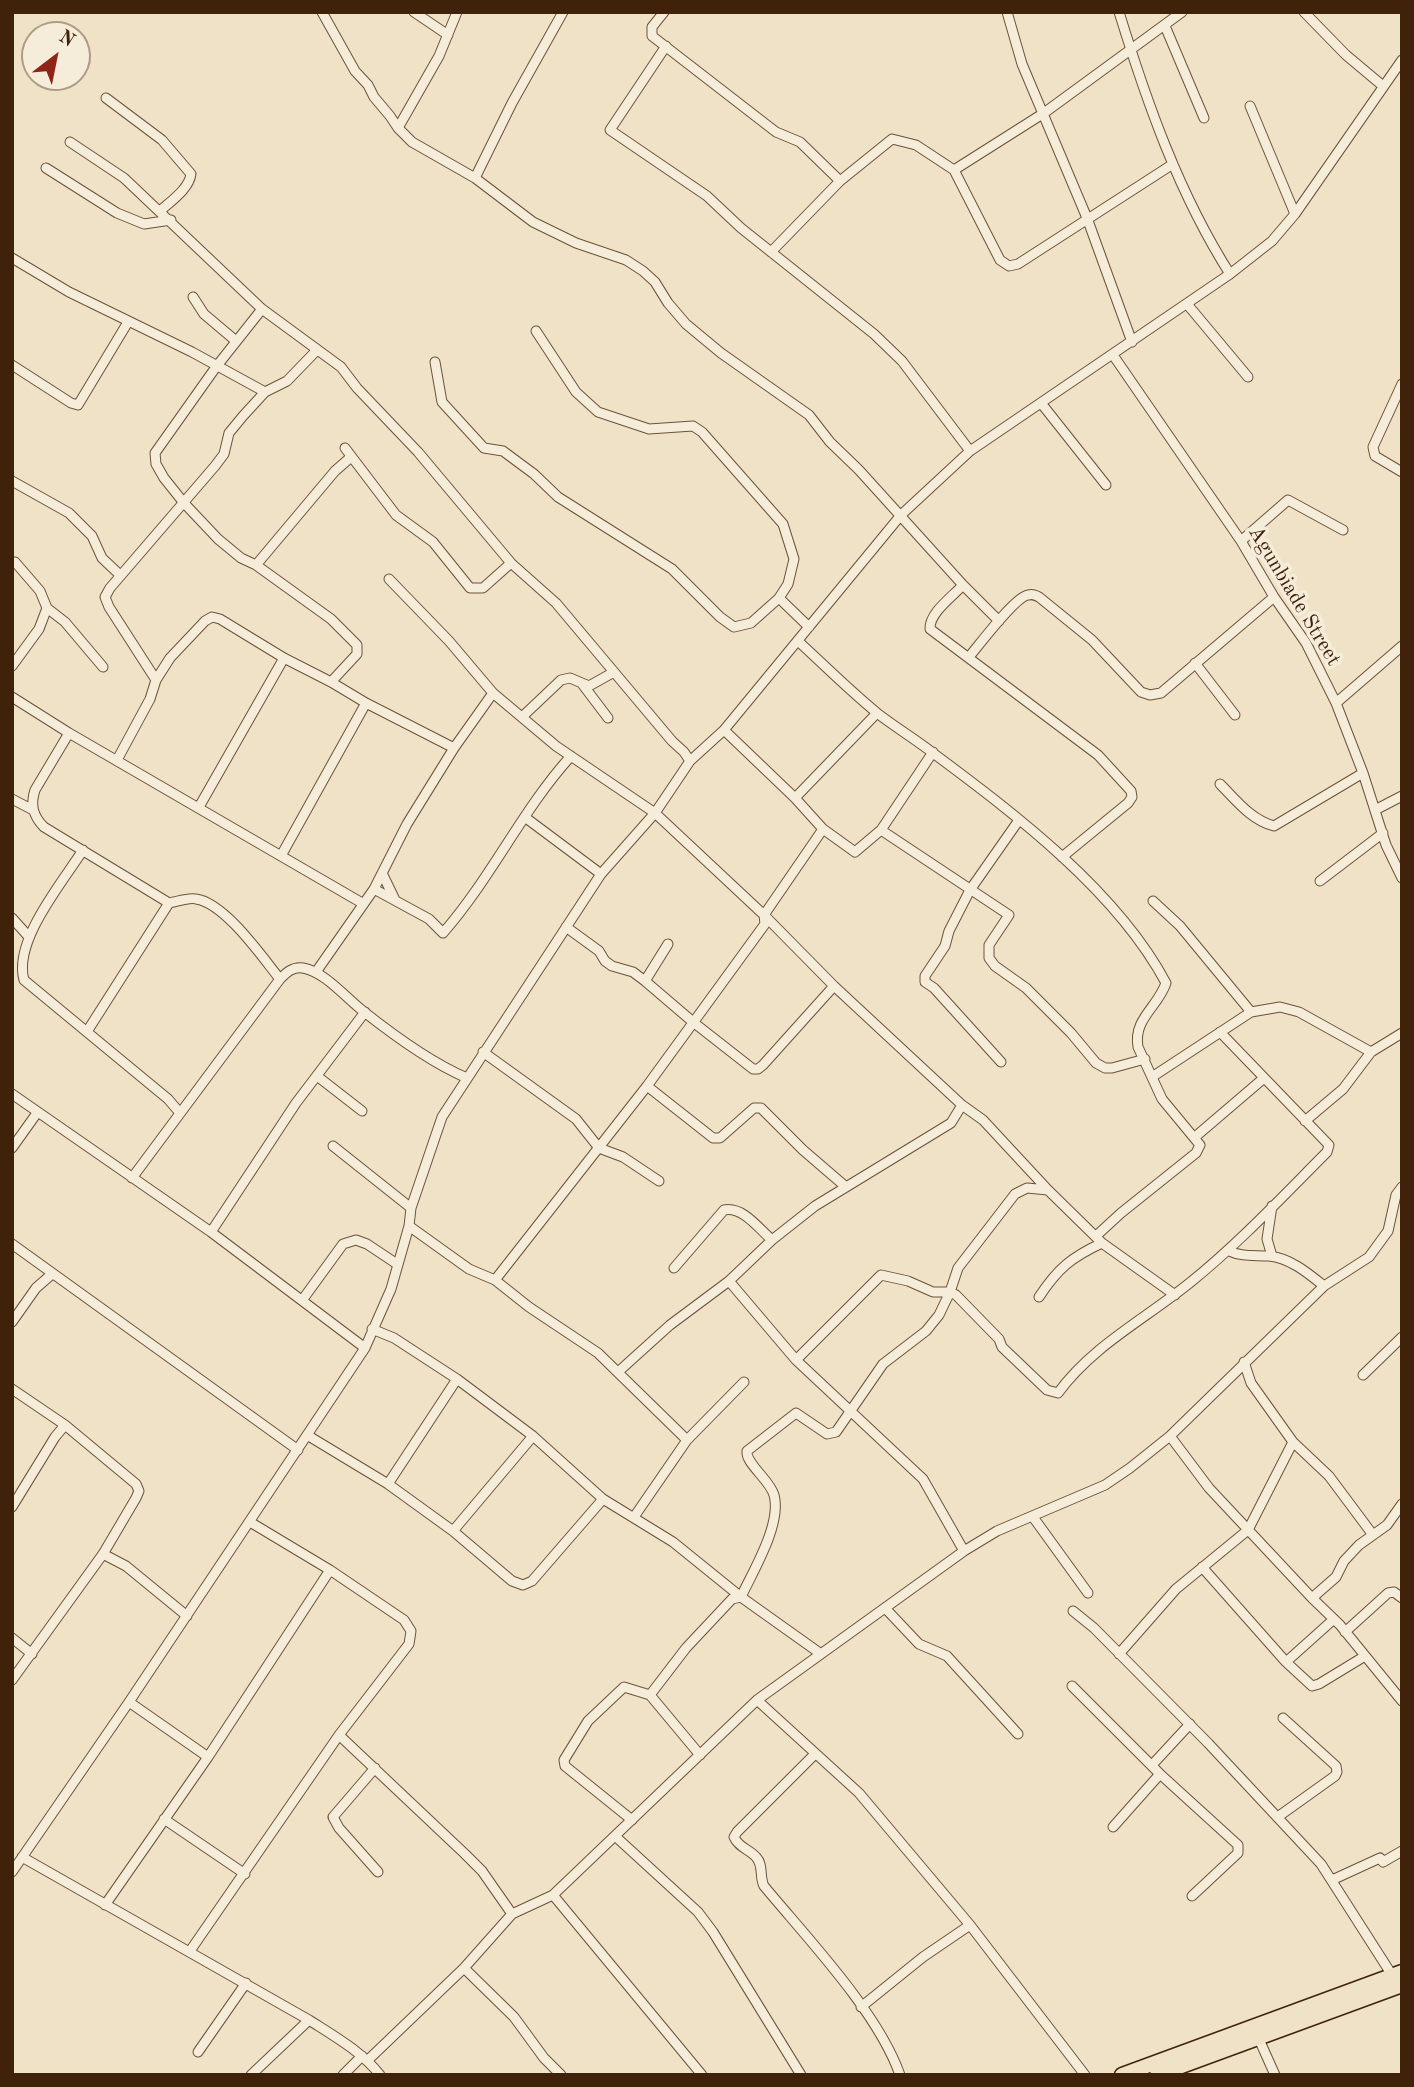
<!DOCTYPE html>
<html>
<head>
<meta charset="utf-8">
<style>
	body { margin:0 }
	#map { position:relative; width:1414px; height:2087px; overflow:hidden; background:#efe2c6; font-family:"Old Standard TT",serif }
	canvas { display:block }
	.frame { position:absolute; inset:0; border:14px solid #40220b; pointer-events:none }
	.north { position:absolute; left:21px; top:21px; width:70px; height:70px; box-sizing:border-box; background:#f5ecda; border:2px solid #ad9b87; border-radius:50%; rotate:32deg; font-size:19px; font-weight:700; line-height:28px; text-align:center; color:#40220b }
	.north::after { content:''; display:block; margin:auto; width:24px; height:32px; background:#8f2418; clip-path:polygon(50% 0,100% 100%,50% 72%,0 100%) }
</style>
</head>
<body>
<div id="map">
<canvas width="1414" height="2087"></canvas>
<div class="frame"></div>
<div class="north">N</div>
</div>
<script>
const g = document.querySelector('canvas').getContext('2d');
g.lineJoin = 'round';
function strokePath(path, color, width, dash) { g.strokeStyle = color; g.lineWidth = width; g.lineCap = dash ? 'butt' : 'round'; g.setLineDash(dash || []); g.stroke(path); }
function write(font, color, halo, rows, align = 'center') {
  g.font = font + ' "Old Standard TT",serif'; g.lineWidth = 7; g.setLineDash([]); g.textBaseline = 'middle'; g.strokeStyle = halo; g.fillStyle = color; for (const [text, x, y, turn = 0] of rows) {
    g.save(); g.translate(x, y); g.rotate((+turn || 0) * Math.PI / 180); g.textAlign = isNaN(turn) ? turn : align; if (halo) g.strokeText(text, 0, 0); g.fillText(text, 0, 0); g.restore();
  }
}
const minor = new Path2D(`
	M322,12L355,71L368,85L374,97L390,116L398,128L412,142L475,178L533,222L576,243L626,260L643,271L655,282L668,303L686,324L721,353L809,415L830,442L859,470L963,585L999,621
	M414,12L448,35
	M664,12L652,27V36L776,132L800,142L840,181L771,252
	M1007,12L1022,64L1087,218L1132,342
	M1119,12C1147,103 1179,194 1230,274
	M1304,12L1346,55L1383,86
	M1165,26L1204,118
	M666,46L610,130L707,196L741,228L874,334L902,361L970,451
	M106,98L162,140L191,174C189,189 171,201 160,211
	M1250,106L1295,214
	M398,128L439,56L457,12
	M70,142L124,178L262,309L341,367L357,388L418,452L511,563L556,603L672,741L684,752L690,761
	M46,168L117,213L144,224L171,220
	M954,170L1000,260L1009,266L1018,264L1173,164
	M475,178L512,103L563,12
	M840,181L892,139L916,145L954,170L1044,113L1182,12
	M12,258L69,292L192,352L265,392
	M193,297L204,314L236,341
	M1187,304L1248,377
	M262,309L216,367L155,453L156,464L164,478L184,503L218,539L241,558L256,565L331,619L357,645V654L331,682L366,703L454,748
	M536,331L576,392L598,412L649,429L693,426L702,432L783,524L794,559L788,584L779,598L809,627
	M1113,355L1241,541L1274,597L1306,643L1336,703L1363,773L1386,845L1402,878
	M435,362L442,402L484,448L503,451L534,474L558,497L672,569L720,617L734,627L751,623L779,598
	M12,365L71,403L78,405L128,322
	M1402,384L1373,447L1375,456L1402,472
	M1041,403L1106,485
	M345,448L396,515L433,542L470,588H483L511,563
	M12,481L69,513L92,536L102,558L120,575
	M1241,541L1288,500L1343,530
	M256,565L335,471L351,457
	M389,579L449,641L493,693L556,746L655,813L764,915L834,986L962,1105L983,1120L1048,1190L1102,1243L1175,1295
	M963,585C952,597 929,613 930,629L1098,755L1131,791L1132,797L1128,803L1062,857
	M47,608L65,622L103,667
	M798,641C824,665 849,690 877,713C895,727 915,739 933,753C1015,814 1117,891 1166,983C1158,1007 1133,1019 1138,1047L1162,1099L1200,1145L1196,1153L1121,1213L1096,1236
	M969,657C979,645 1015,597 1028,595C1033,594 1035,595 1039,597L1092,640L1141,692L1150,695L1161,693L1274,597
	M1195,663L1235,715
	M12,666L39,629L47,608L40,591L15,562
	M156,680L109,607L105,597L110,588L215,466L224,454L229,433L243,416L265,392L287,381L317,350
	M583,685L608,718
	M12,697L69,733L362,903
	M1336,703L1402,646
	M522,717L561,680L570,678L589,686L614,672
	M724,730L795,798L823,829L855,852L881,830L933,752
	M69,733L35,790C30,805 33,816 44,827L169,903C176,902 189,897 196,899C225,903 262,957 280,979C286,973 293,966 303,968C325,972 345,997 363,1011C392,1034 434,1064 467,1078
	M117,760L150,699L156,680L170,658L205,621L212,617L220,619L284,658L331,682
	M1220,784C1236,800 1251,820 1274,826L1363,773
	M795,798L877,713
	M12,799L33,810
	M199,807L284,658
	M1375,810L1402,796
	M526,818L601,874
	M881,830L1009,915L989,945V958L995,966L1026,988L1071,1033L1096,1063L1105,1068H1112L1145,1059
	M83,850C62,883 13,941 24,980L168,1099L180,1113
	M282,854L366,703
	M382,873L395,900
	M1320,881L1383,833
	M374,889L429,919L443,933C492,877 522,810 571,756
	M1153,901L1180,926L1251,1012
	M12,918L29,937
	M566,927L599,951L605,961L612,966L633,972L645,981L693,1022L753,1069H758L763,1065L834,986
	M316,972L374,889L407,824L454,748L493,693
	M645,981L668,944
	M88,1030L169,903
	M483,1052L576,1119L599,1148L623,1157L659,1181
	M1001,1062L934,988L925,982V976L945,946L949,931L970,890L1019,820
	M317,1076L362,1111
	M1152,1077L1251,1012L1280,1007L1299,1012L1371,1052
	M647,1086L713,1138H720L754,1108H761L803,1150L846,1187
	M12,1094L211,1232L365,1348
	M1305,1121L1343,1089L1371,1052L1402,1033
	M1195,1137L1264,1078
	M333,1146L411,1208
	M12,1148L37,1113
	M132,1178L280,979
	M409,1226L469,1269L495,1280L529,1307L598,1353L687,1440
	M211,1232L296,1103L365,1012
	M12,1244L298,1450
	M1229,1251C1242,1257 1254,1255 1269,1256C1290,1258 1308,1273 1324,1286
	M1272,1256L1267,1239L1272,1206
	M674,1268L724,1210C743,1206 759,1229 772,1240
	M495,1280L647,1086L765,924L764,915L823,829
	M729,1281L796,1360L923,1479L964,1551
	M1039,1297C1058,1268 1072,1257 1102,1243
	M303,1299L343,1244L356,1240L367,1244L397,1264
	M12,1322L36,1288L52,1274
	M372,1329L394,1338L457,1379L533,1436L603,1499L673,1542L741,1597L821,1654
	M796,1360L881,1275L908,1281L933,1292H950L956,1295L999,1339L1002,1347L1047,1390L1058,1393C1093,1345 1147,1318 1192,1281C1240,1242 1283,1196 1327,1152L1329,1145L1220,1032
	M1244,1362L1251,1383L1293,1442L1329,1476L1373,1535
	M618,1372L670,1325L729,1281L772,1240L815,1206L951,1123L962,1105
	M1363,1375L1402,1337
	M12,1389L65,1425L136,1484L139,1491L136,1498L103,1554L12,1680
	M307,1435L388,1484L453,1531L512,1581L523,1585L532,1581L603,1499
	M1170,1436L1209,1488L1312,1598L1340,1625L1402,1701
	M388,1484L457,1379
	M12,1507L55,1437L65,1425
	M634,1517L687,1440L744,1382
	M1033,1517L1088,1593
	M453,1531L533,1436
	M103,1554L126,1566L187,1616
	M1202,1567L1286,1662L1312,1686L1319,1684L1365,1656
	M1312,1598L1336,1577L1344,1561L1359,1545L1387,1525L1402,1504
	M885,1608L919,1644L947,1656L1018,1734
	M1073,1611L1094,1628L1208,1743L1321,1864L1392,1975
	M1345,1632L1388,1593L1394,1592L1402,1598
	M12,1638L32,1654
	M1119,1654L1176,1589L1248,1530L1293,1442
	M1286,1662L1334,1619
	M1072,1686L1160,1774L1238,1845V1853L1192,1896
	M650,1695L700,1755
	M757,1700L859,1793L970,1925L1085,2075
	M129,1702L208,1757
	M339,1735L465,1854L482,1871L512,1914
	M815,1754L737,1832L734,1837C739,1848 749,1849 756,1857C764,1865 759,1877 764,1886C807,1938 878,2012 900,2075
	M1152,1765L1190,1724
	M375,1768L333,1817L339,1828L378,1872
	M1279,1816L1335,1776L1337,1772L1336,1766L1283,1718
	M164,1819L245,1874
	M632,1820L565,1766L564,1760L588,1721L624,1687L650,1695L686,1648L732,1599L741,1597C753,1571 782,1524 774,1495C770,1480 745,1463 747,1451L796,1413L827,1434L836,1432L883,1364L926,1331L939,1315L950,1292L958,1268L1015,1194L1027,1188L1048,1190
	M1113,1827L1160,1774
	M615,1836L698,1912L713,1932L801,2075
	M22,1857L309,2020C334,2036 361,2051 380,2075
	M12,1872L129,1702L365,1348L391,1289L409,1226L411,1208L442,1117L601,874L655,813L690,761L724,730L901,515L970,451L1230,274L1272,241L1295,214L1402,60
	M1332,1880L1380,1858L1383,1862L1402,1851
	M553,1895L702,2075
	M105,1905L208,1757L330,1570
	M190,1951L339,1735L409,1644L411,1631L404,1620L330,1570L250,1522
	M464,1968L514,2017L544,2058L561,2075
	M861,2007L923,1957L970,1925
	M1258,2037L1275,2075
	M198,2052L246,1983
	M368,2060L464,1968L512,1914L553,1895L757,1700L964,1551L997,1531L1105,1485L1130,1468L1170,1436L1324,1286L1369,1257L1388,1231L1396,1195L1402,1187
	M251,2075L309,2020
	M343,2075L362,2056`);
const trunk = new Path2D(`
	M1122,2075L1402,1972
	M1157,2075L1402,1985`);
strokePath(minor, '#6c523a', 11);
strokePath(trunk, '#40220b', 17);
strokePath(minor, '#f5ecda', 9);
strokePath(trunk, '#efe2c6', 14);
write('21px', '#40220b', '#f5ecda', [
	["Agunbiade Street",1294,596,59]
]);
</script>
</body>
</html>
